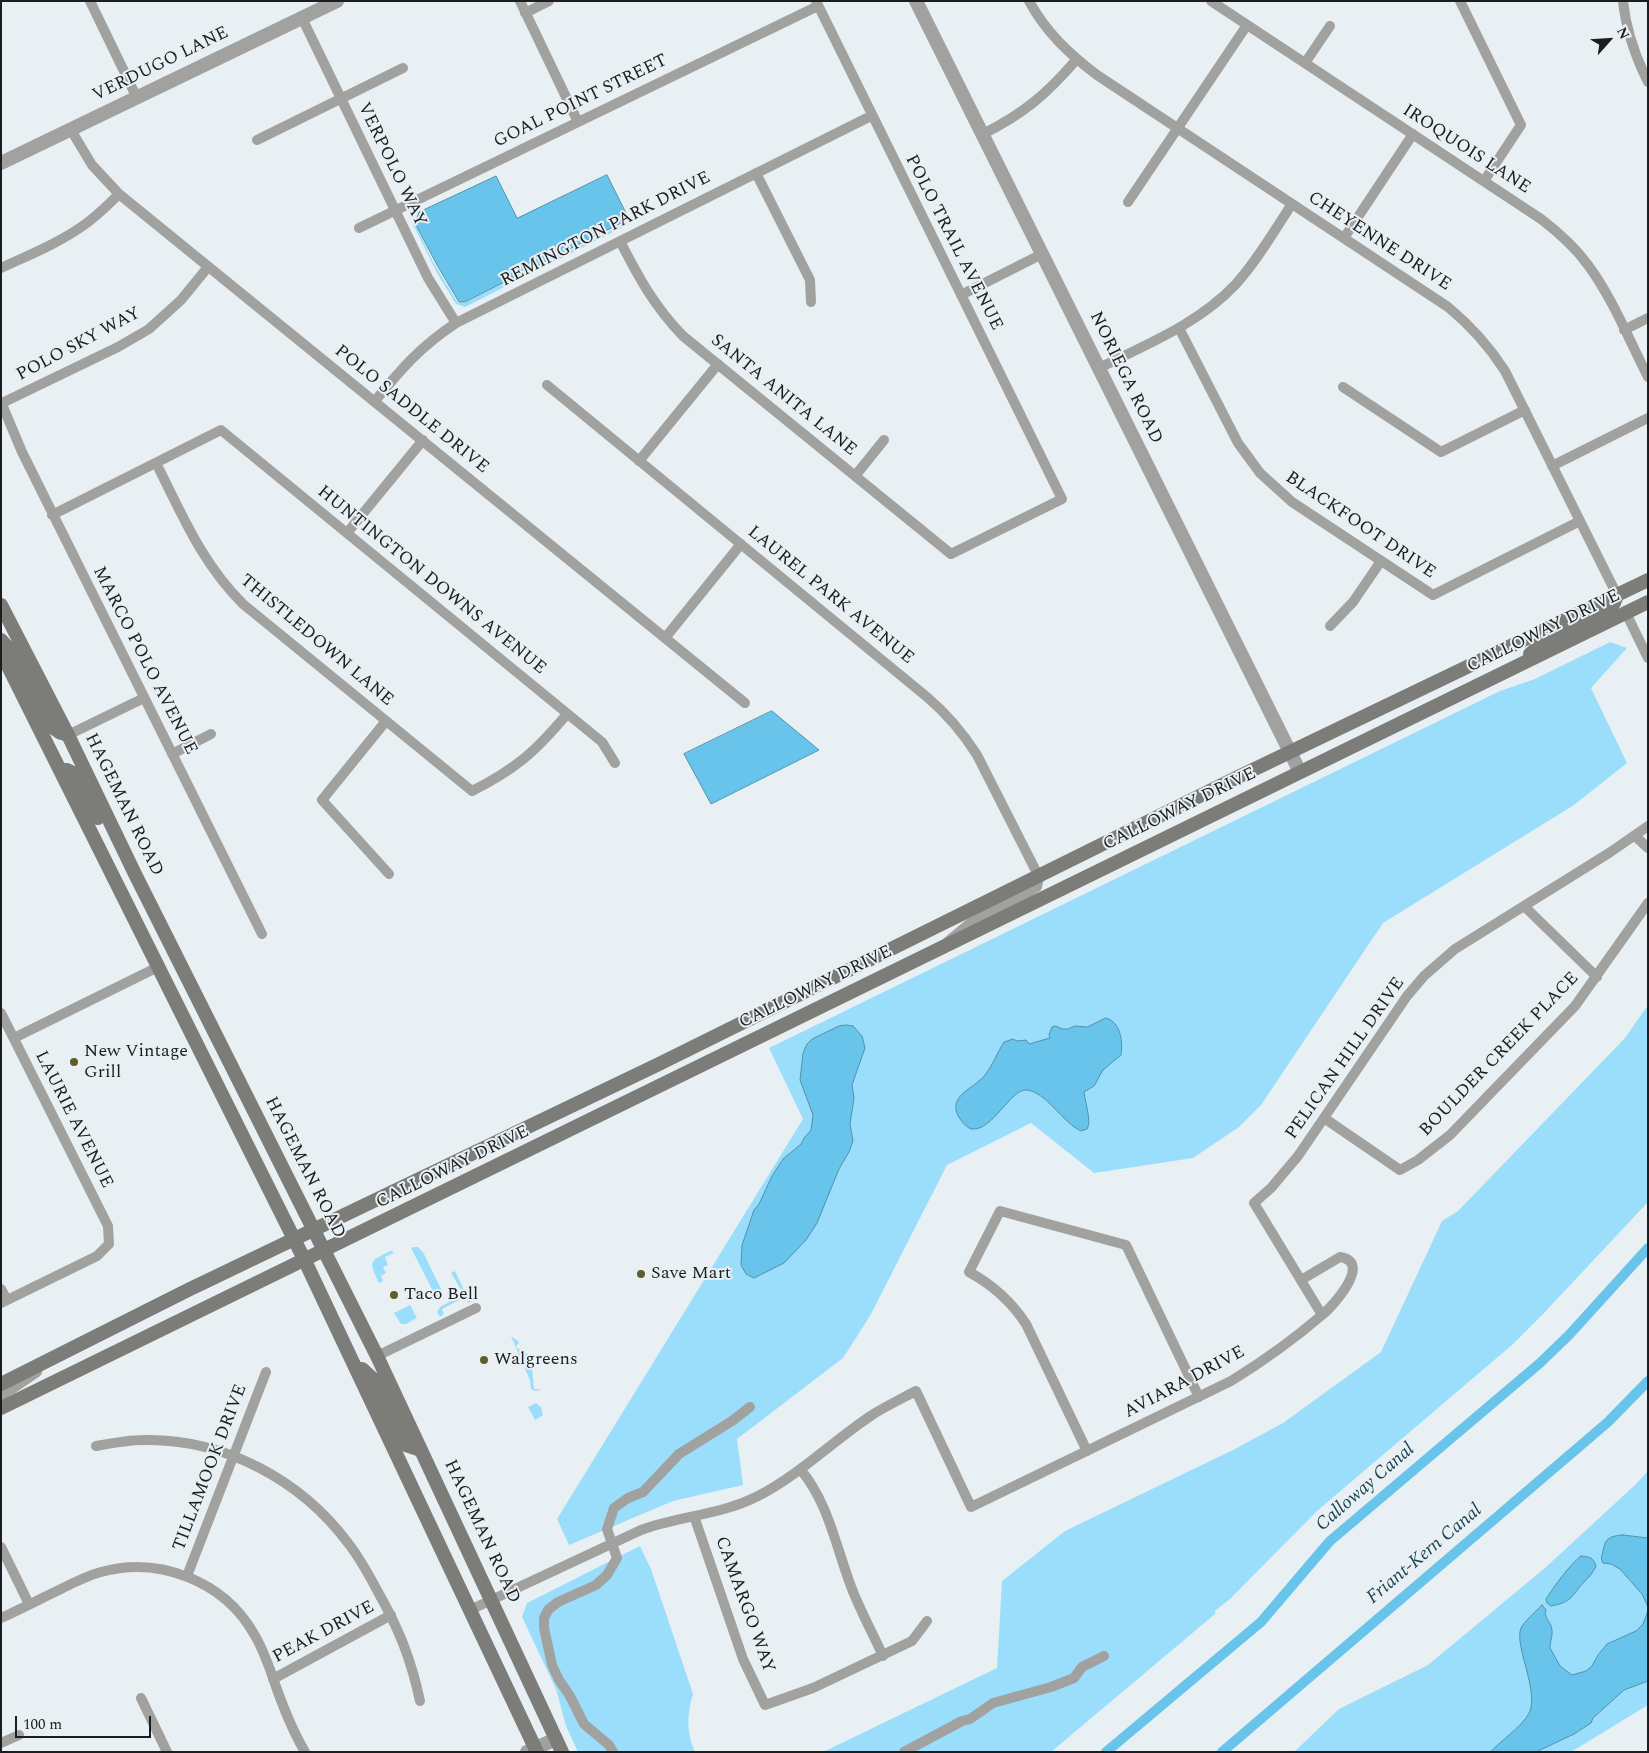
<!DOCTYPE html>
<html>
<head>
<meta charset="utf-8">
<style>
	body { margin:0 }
	#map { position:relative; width:1649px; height:1753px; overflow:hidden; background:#e9f0f3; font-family:Spectral,serif }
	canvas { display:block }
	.frame { position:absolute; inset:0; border:2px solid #1b1d1e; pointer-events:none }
	.north { position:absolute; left:1584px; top:15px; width:50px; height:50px; -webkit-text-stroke:4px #e9f0f3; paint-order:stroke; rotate:64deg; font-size:14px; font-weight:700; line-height:20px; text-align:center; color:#1b1d1e }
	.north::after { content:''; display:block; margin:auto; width:18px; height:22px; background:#1b1d1e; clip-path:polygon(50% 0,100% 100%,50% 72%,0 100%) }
	.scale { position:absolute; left:15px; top:1716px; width:136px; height:22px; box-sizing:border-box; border:2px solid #1b1d1e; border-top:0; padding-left:6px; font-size:15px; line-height:18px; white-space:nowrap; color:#1b1d1e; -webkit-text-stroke:4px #e9f0f3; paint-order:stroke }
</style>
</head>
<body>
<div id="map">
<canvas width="1649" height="1753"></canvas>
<div class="frame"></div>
<div class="north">N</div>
<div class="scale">100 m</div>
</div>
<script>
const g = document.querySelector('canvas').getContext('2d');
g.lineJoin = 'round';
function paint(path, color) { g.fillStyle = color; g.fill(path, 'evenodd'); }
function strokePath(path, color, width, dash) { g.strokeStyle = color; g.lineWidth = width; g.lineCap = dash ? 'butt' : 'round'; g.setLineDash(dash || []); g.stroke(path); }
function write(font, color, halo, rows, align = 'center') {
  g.font = font + ' Spectral,serif'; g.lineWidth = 4; g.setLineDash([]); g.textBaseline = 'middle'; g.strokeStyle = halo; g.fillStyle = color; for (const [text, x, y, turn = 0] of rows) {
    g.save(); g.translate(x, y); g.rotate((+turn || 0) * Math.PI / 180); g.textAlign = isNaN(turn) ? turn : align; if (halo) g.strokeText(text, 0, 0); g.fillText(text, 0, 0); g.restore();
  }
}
paint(new Path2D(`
	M630,221L631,223L465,307L456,304L437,273L413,224L415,223L433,262L458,303H464Z
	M1610,642L1627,648L1591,688L1627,763L1574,805L1383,923L1261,1105L1239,1127L1193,1158L1094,1173L1031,1123L947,1165L870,1316L843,1358L737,1439L743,1485L673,1501L569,1545L557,1519L803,1119L769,1048L1500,691L1535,679Z
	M1648,1005V1202L1544,1313L1512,1345L1317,1511L1231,1598L1215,1611V1614L1051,1752H823L997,1668L1002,1581L1065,1531L1235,1449L1283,1423L1381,1352L1442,1221L1458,1211L1625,1038Z
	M414,1247H418L423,1252L442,1291L441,1295L436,1297L411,1248Z
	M390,1251H392L394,1253L385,1257L388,1265L383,1267L386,1273L381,1276L383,1281L379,1283C369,1261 368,1262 390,1251Z
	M455,1271L468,1299L471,1298L472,1301L468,1303L465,1297L442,1309L444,1314L440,1317L437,1312L440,1307L453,1300L462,1291L451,1273Z
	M410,1305L417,1318L406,1324H401L394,1313Z
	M511,1336L519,1342L516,1347L531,1357L534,1389H540V1390L535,1391L531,1389L530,1380Z
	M536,1403L541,1407L543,1415L535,1420L528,1407Z
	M1648,1471V1705L1571,1752H1294L1339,1709L1428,1665L1546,1567L1635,1485Z
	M640,1546L651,1569L693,1694C687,1714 686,1732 695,1752H578L566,1726L556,1689L522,1617L527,1603Z`), '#9bdefb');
const water = new Path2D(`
	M607,175L629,219L465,302H459L437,265L415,223L419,212L496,176L517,218Z
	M772,711L819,750L711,804L684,754Z
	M1106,1018C1121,1022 1123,1042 1121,1055L1103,1070L1094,1086L1084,1092C1085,1102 1092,1122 1087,1129L1081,1131C1062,1122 1046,1092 1027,1090C1011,1088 993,1131 972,1129C967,1128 963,1123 960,1119C945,1096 974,1089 985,1075C993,1065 997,1053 1004,1042L1013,1039L1017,1041L1026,1040L1029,1044L1050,1038L1049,1035L1052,1027L1056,1026L1062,1029H1068L1075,1026L1087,1027Z
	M846,1025L853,1026L862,1036L865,1048L852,1085L854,1098L850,1124L853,1141L849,1152L839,1169L817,1223L806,1240L784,1263L754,1278L746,1274L741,1265L742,1245L754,1210L759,1204L772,1176L783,1159L801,1144L804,1138L811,1130L813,1115L800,1080L803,1053L807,1044L812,1039L839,1026Z
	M1623,1535L1648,1538V1607L1642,1594L1620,1569L1611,1564L1603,1563C1600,1557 1602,1557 1603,1551C1605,1538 1610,1536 1623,1535Z
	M1581,1556C1590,1557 1593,1557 1596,1566C1593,1573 1589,1577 1584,1582C1571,1596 1573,1602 1551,1606L1547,1603L1546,1599C1553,1588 1570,1564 1581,1556Z
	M1542,1605L1546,1610C1544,1617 1548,1619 1551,1626C1554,1634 1550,1640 1550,1648L1560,1666L1572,1675L1586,1671L1592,1666L1598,1655L1607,1644L1636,1631L1643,1624L1648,1611V1681L1624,1690L1593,1718L1591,1723L1574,1734L1536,1752H1490C1501,1741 1525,1724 1530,1711C1538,1688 1514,1645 1521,1628C1523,1623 1537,1610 1542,1605Z`);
paint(water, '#68c4ea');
strokePath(water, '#5192ad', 1);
strokePath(new Path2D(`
	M1106,1752L1261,1622L1330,1541L1540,1363L1569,1335L1648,1248
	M1222,1752L1608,1422L1648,1381`), '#68c4ea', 10);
strokePath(new Path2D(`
	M90,1L137,98
	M520,1L578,122
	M1029,1C1046,32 1069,54 1097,75L1448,307C1471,326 1489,346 1505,371L1617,595
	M1211,1L1541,219C1558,232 1575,247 1588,265C1613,299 1629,340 1648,377
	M1460,1L1521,125L1484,181
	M1623,1C1626,30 1635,56 1648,82
	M525,13L549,1
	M302,18L428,278L456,323
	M1305,63L1330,26
	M71,130L92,165L119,194L745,703
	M983,134C1023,114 1047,94 1076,60
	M257,140L403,68
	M756,173L810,280L811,302
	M1128,202L1247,25
	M359,228L818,6
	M1344,238L1413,134
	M620,241C639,278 654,306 683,336L951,554L1062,499L816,1
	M1,268C29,255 59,243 84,225C97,216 108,205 119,194
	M961,295L1042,254
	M1179,328L1238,443L1260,473L1292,502L1433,595L1580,521
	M1624,330L1648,318
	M1099,368C1147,344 1198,324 1235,285C1257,261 1274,231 1292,204
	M547,385L927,697C947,714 963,733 977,755L1039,877L1037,887L1026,894L970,923L947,942
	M1343,387L1441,452L1525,410
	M375,401C402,368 420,347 456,323L871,116
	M1,402L22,452L262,934
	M2,403L118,347L149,329L181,300L208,267
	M639,461L718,364
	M156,463C182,514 201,562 243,604L472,791C516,769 536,751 567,714
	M1552,466L1648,418
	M855,476L884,440
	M52,515L221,430L602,742L615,763
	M347,533L423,440
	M1626,613L1648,658
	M1330,626L1353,602L1381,561
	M665,638L741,544
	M386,721L322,800L389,874
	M68,735L144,698
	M172,754L211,734
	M1635,836L1648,848
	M1524,906L1597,977
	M1,1013L108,1226L109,1244L97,1256L1,1303
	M14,1038L158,967
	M1324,1118L1400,1170L1418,1160L1450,1135L1575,1006L1648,903
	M1,1289L7,1300
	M1322,1315L1254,1203L1271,1188L1298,1156L1407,996L1424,976L1455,949L1609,853L1648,826
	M377,1356L476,1308
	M1,1395L12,1389L37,1372
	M96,1446C112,1443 129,1440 145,1440C225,1439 301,1480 348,1543C360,1558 369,1575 378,1592C399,1629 411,1659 420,1701
	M1087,1451L1026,1324C1011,1301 993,1285 969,1272L1000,1211L1126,1245L1199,1397
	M800,1469C829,1503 836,1548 852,1589C861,1612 873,1634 883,1656
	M694,1516L743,1659L765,1705L813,1688L912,1641L927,1621
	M1,1547L29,1604
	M187,1576L266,1372
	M470,1610L641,1530C679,1516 721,1515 758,1496C799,1475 833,1441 872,1415C886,1406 901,1399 916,1391L971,1507L1231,1381C1262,1362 1294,1339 1322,1315C1333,1306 1373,1262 1340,1257L1301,1280
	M1,1618C21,1609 40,1599 59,1590C73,1583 86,1576 101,1572C159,1556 224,1581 254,1634C262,1647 267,1661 272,1675C281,1702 291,1728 305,1752
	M273,1679L391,1615
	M141,1698L167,1752
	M1,1743L19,1735
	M613,1752L609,1745L584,1724L570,1696L559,1680L552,1665L544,1628V1618L548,1610L558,1602L596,1585L607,1575L617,1558L607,1529L614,1508L628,1498L643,1492L679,1454L732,1421L750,1407
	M904,1752L962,1721L970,1719L993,1703L1051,1687L1074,1678L1082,1667L1104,1656`), '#a1a19f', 10);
strokePath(new Path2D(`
	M916,1L1300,772
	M1,163L337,1
	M527,1752L556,1739`), '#a1a19f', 14);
strokePath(new Path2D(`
	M1,605L68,735L135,874L377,1356L562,1752
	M1,640L13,653L51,726L59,732L68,735
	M1,652L305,1261L537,1752
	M1530,654L1545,641L1608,610L1614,603L1617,595
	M60,770H67L75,774L98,818
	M362,1369L373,1379L406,1445L421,1450
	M1,1384L188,1290L659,1064L1238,777L1648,580
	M1,1408C552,1144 1098,869 1648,602`), '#7c7c79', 14);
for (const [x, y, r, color] of [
	[74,1062,5,"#5f5d2a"],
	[641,1274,5,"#5f5d2a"],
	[394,1295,5,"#5f5d2a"],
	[484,1360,5,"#5f5d2a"]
]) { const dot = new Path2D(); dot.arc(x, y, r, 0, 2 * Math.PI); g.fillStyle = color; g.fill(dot); strokePath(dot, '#e9f0f3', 2); }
write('18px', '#1b1d1e', '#e9f0f3', [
	["VERDUGO LANE",161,65,-26],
	["GOAL POINT STREET",581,102,-26],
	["IROQUOIS LANE",1466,150,33],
	["VERPOLO WAY",391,165,64],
	["REMINGTON PARK DRIVE",606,230,-27],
	["CHEYENNE DRIVE",1379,242,33],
	["POLO TRAIL AVENUE",953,243,63],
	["POLO SKY WAY",79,345,-28],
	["NORIEGA ROAD",1125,378,64],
	["SANTA ANITA LANE",783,396,39],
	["POLO SADDLE DRIVE",411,410,39],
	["BLACKFOOT DRIVE",1360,526,34],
	["HUNTINGTON DOWNS AVENUE",431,581,39],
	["LAUREL PARK AVENUE",830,596,39],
	["CALLOWAY DRIVE",1544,632,-26],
	["THISTLEDOWN LANE",316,641,40],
	["MARCO POLO AVENUE",144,661,63],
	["HAGEMAN ROAD",123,805,64],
	["CALLOWAY DRIVE",1180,810,-26],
	["CALLOWAY DRIVE",816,988,-26],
	["BOULDER CREEK PLACE",1500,1055,-46],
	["PELICAN HILL DRIVE",1346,1059,-55],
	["LAURIE AVENUE",73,1120,63],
	["HAGEMAN ROAD",304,1168,63],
	["CALLOWAY DRIVE",453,1168,-26],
	["AVIARA DRIVE",1185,1383,-28],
	["TILLAMOOK DRIVE",211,1468,-69],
	["HAGEMAN ROAD",481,1532,65],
	["CAMARGO WAY",744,1605,70],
	["PEAK DRIVE",324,1633,-28]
]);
write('18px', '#1b1d1e', '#e9f0f3', [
	["New Vintage",84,1052],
	["Grill",84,1073],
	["Save Mart",651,1274],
	["Taco Bell",404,1295],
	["Walgreens",494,1360]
], 'left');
write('italic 19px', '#194253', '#e9f0f3', [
	["Calloway Canal",1366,1488,-41],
	["Friant-Kern Canal",1425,1555,-40]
]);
</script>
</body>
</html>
